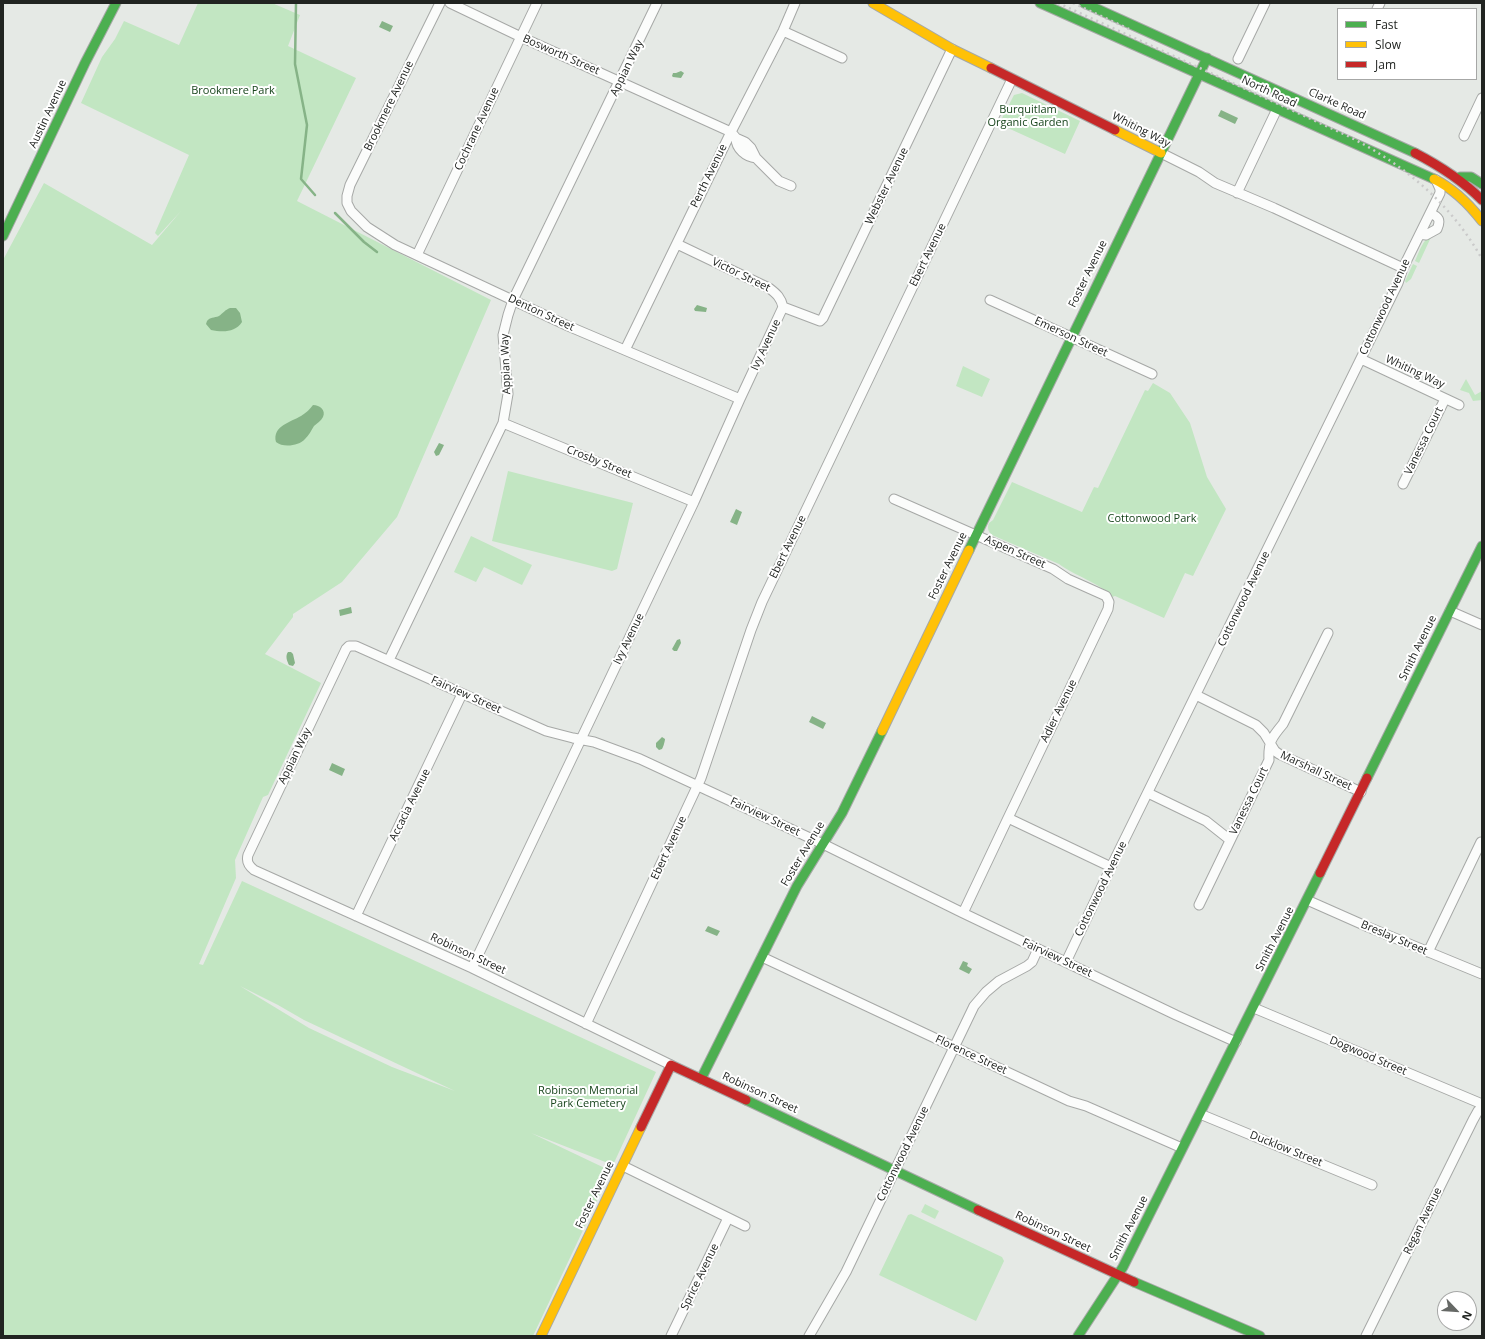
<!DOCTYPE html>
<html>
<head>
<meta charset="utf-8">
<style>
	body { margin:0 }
	#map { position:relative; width:1485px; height:1339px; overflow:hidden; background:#e5e9e5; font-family:"Open Sans",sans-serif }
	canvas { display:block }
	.frame { position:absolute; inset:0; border:4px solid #212421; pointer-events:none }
	.legend { position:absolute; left:1337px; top:8px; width:140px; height:72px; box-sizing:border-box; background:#fff; border:1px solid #a6a7a6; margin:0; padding:5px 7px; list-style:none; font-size:12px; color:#212421 }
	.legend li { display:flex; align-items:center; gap:8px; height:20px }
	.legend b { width:20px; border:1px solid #a6a7a6 }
	.north { position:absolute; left:1437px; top:1291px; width:40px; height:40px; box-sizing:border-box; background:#fff; border:1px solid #a6a7a6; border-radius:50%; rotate:115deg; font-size:11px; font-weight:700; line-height:16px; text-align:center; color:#212421 }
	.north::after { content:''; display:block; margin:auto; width:14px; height:18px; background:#666966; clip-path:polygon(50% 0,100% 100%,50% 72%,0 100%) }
</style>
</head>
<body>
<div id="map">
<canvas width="1485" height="1339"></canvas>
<div class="frame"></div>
<ul class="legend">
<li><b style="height:5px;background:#4caf50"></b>Fast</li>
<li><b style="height:5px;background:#ffc107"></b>Slow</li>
<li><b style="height:5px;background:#c62828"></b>Jam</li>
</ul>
<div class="north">N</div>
</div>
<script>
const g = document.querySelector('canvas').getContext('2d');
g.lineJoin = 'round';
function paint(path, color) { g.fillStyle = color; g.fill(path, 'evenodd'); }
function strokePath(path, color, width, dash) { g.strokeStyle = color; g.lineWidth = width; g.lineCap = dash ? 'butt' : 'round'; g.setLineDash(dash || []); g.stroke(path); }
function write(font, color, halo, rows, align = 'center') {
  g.font = font + ' "Open Sans",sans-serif'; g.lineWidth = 4; g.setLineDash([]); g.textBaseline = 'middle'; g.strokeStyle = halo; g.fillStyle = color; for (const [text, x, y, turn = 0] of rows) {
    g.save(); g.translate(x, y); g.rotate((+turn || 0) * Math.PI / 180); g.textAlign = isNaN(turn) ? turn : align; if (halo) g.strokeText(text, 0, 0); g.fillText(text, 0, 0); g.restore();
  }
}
paint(new Path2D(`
	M198,3H272L300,15L288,46L356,78L297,201L491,300L397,517L342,582L293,614V617L265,654L321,683L268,795L263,797L235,860L236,878L199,964L203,965L242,881L656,1072L613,1165L531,1133L611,1171L533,1336H3V260L44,183L152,245L181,211L158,236L155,233L189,155L81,103L102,57L115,39L124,21L179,45ZM240,986L278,1005L304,1020L455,1091L392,1067L309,1028Z
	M1022,93L1080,121L1065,154L999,124L1014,95Z
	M1432,235L1419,263L1415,261C1419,252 1423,239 1432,235Z
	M1413,264L1417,266L1411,279L1406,283L1405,281Z
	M963,366L990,379L982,397L956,386Z
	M1466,379L1475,395L1482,391V400L1473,401L1469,393L1460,390Z
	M1153,383L1170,393L1190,423L1207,477L1226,509L1193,576L1185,573L1164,618L1115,596L1112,597C1102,584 1073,575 1059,564L992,535C988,532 987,527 989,523L993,520L1012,482L1082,512L1094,487L1098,488L1145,390L1148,391Z
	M508,471L633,503L617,569L612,571L492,541Z
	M471,536L532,565L522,585L484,567L476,582L454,572Z
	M925,1204L939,1211L935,1219L921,1212Z
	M911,1214L1002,1257L1004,1261L976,1321L879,1275L908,1215Z`), '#c2e6c2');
paint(new Path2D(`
	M382,21L393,26L390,32L379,27Z
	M681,71L684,73L681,78L673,77L672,76L673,73H676Z
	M1221,110L1238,118L1235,124L1218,116Z
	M697,305L707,308L706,312L695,311L694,309Z
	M230,308H236L240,313L242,322C235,333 222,332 211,330L206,324L207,321C210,317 214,318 219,316C223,313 225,310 230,308Z
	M313,405C320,405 326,410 323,417C321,421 317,423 314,426C311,431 309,435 305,439C299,446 283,448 276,442C272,426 291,422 301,416C306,413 310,409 313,405Z
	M439,443L444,445L439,455L436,456L434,452Z
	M736,509L742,512L737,525L730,522Z
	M351,607L352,613L340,616L339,610Z
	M680,639L681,643L677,651H674L672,649L677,640Z
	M288,652H291L293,654L295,663L293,666L289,665C287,661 285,656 288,652Z
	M812,716L826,723L823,729L809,722Z
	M662,737L665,739C665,741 663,748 662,749L659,750L656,747V743Z
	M332,763L345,769L342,776L329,770Z
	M708,926L720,931L717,936L705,931Z
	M963,961L968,963L967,966L972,969L969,974L959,969Z`), '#86b387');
strokePath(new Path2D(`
	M296,3L295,64L307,125L301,179L315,195
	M335,213L364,242L377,252`), '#86b387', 2.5);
const street = new Path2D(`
	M440,3L350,185L347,196V203L351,211L367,227L395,245L568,326L740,399
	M450,3L521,37L731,132L736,138L745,142L751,148L756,158L779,181L791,186
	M1377,9L1380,3
	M783,31L842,58
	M1238,59L1265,3
	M1464,136L1482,98
	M736,138C736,149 746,157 756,158
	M1161,153L1199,172L1215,183L1274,208L1403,268
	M1237,193L1277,109
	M1420,234L1426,235L1437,229C1441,220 1439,217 1430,213
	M677,244L769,288C777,294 781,298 783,307L820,321L823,318L952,49
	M417,255L537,3
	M990,300L1152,374
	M625,350L731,132L783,31L795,3
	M1361,359L1459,405
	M503,423L694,502
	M1403,484L1445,399
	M894,499L1053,569L1068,579L1106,596L1109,602L1108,609L1008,818L1111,867
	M1450,611L1482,625
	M389,660L503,423L508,394L503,335L508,315L513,300L657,3
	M1196,695L1256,725L1264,733L1275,751L1279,754L1361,792
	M1148,793L1206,821L1230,840
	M1307,900L1368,927L1482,974
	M1199,905L1269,760C1268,742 1272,737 1283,724L1328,633
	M963,913L1008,818
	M356,916L462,694
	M1428,952L1481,842
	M762,957L1069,1101L1086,1106L1182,1148
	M1066,962L1111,867L1398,283L1403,268L1440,193V189L1436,180
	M472,968L694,502L740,399L783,307
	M1254,1008L1482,1104
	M586,1024L701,778L751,630L762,602L1012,79
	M671,1065L472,968L254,870C249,866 246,862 248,855L346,649L349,646H356L546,731L573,738L594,742L640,759L823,844L963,913L1176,1015L1236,1042
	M1200,1114L1372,1185
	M623,1166L745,1226
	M671,1336L728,1218
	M809,1336L846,1272L974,1006L986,992L999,981L1027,966L1032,962L1038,949
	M1366,1336L1473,1120L1478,1111L1482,1107`);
const fast = new Path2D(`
	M1040,3L1434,179
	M1084,3L1415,153
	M1460,177H1471L1482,184
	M3,236L85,63L116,3
	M969,550L1207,58
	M1367,778L1482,546
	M701,1079L797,886L842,813L882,731
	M746,1100L978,1210
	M1134,1282L1260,1336
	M1078,1336L1123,1267L1320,873`);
const slow = new Path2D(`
	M873,3L952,49L991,68
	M1115,130L1161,153
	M1434,179C1454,189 1469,204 1482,221
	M882,731L969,550
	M541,1336L641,1127`);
const jam = new Path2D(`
	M991,68L1115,130
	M1415,153C1440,166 1462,180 1482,200
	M1320,873L1367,778
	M641,1127L671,1065L746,1100
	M978,1210L1134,1282`);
strokePath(street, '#a6a8a6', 11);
strokePath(fast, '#a6a8a6', 11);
strokePath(slow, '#a6a8a6', 11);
strokePath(jam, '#a6a8a6', 11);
strokePath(street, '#fbfcfb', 9);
strokePath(fast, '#4caf50', 9);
strokePath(slow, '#ffc107', 9);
strokePath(jam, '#c62828', 9);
strokePath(new Path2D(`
	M1058,3L1346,135C1402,163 1451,203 1482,259
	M1073,3L1129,29`), '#cacaca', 2.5, [2, 4]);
write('11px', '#212421', '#fff', [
	["Bosworth Street",561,55,24],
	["Appian Way",627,68,-64],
	["North Road",1269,92,25],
	["Clarke Road",1337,104,24],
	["Brookmere Avenue",389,106,-64],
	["Austin Avenue",48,114,-65],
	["Cochrane Avenue",477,129,-65],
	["Whiting Way",1141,130,27],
	["Perth Avenue",709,176,-64],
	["Webster Avenue",887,186,-64],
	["Ebert Avenue",928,255,-64],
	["Foster Avenue",1088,274,-64],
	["Victor Street",741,275,26],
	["Cottonwood Avenue",1385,307,-65],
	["Denton Street",541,313,25],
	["Emerson Street",1071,337,25],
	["Ivy Avenue",766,345,-65],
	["Appian Way",506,364,-92],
	["Whiting Way",1415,372,25],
	["Vanessa Court",1424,441,-64],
	["Crosby Street",599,462,22],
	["Ebert Avenue",788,547,-64],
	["Aspen Street",1015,552,24],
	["Foster Avenue",948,566,-64],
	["Cottonwood Avenue",1244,599,-64],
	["Ivy Avenue",629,639,-64],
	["Smith Avenue",1418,648,-64],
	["Fairview Street",466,695,24],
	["Adler Avenue",1059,711,-64],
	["Appian Way",295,756,-64],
	["Marshall Street",1316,771,25],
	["Vanessa Court",1249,801,-64],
	["Accacia Avenue",410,805,-64],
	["Fairview Street",765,817,25],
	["Ebert Avenue",669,848,-65],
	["Foster Avenue",803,854,-59],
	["Cottonwood Avenue",1101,889,-64],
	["Breslay Street",1394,938,23],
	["Smith Avenue",1275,939,-63],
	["Robinson Street",468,954,25],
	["Fairview Street",1057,958,25],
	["Florence Street",971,1055,25],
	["Dogwood Street",1368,1056,23],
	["Robinson Street",760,1093,25],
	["Ducklow Street",1286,1149,22],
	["Cottonwood Avenue",903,1154,-64],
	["Foster Avenue",595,1195,-64],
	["Regan Avenue",1423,1221,-64],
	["Smith Avenue",1129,1228,-63],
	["Robinson Street",1053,1232,25],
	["Sprice Avenue",700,1277,-64]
]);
write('11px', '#17441b', '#fff', [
	["Brookmere Park",233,91],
	["Burquitlam",1028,110],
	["Organic Garden",1028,123],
	["Cottonwood Park",1152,519],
	["Robinson Memorial",588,1091],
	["Park Cemetery",588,1104]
]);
</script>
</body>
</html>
